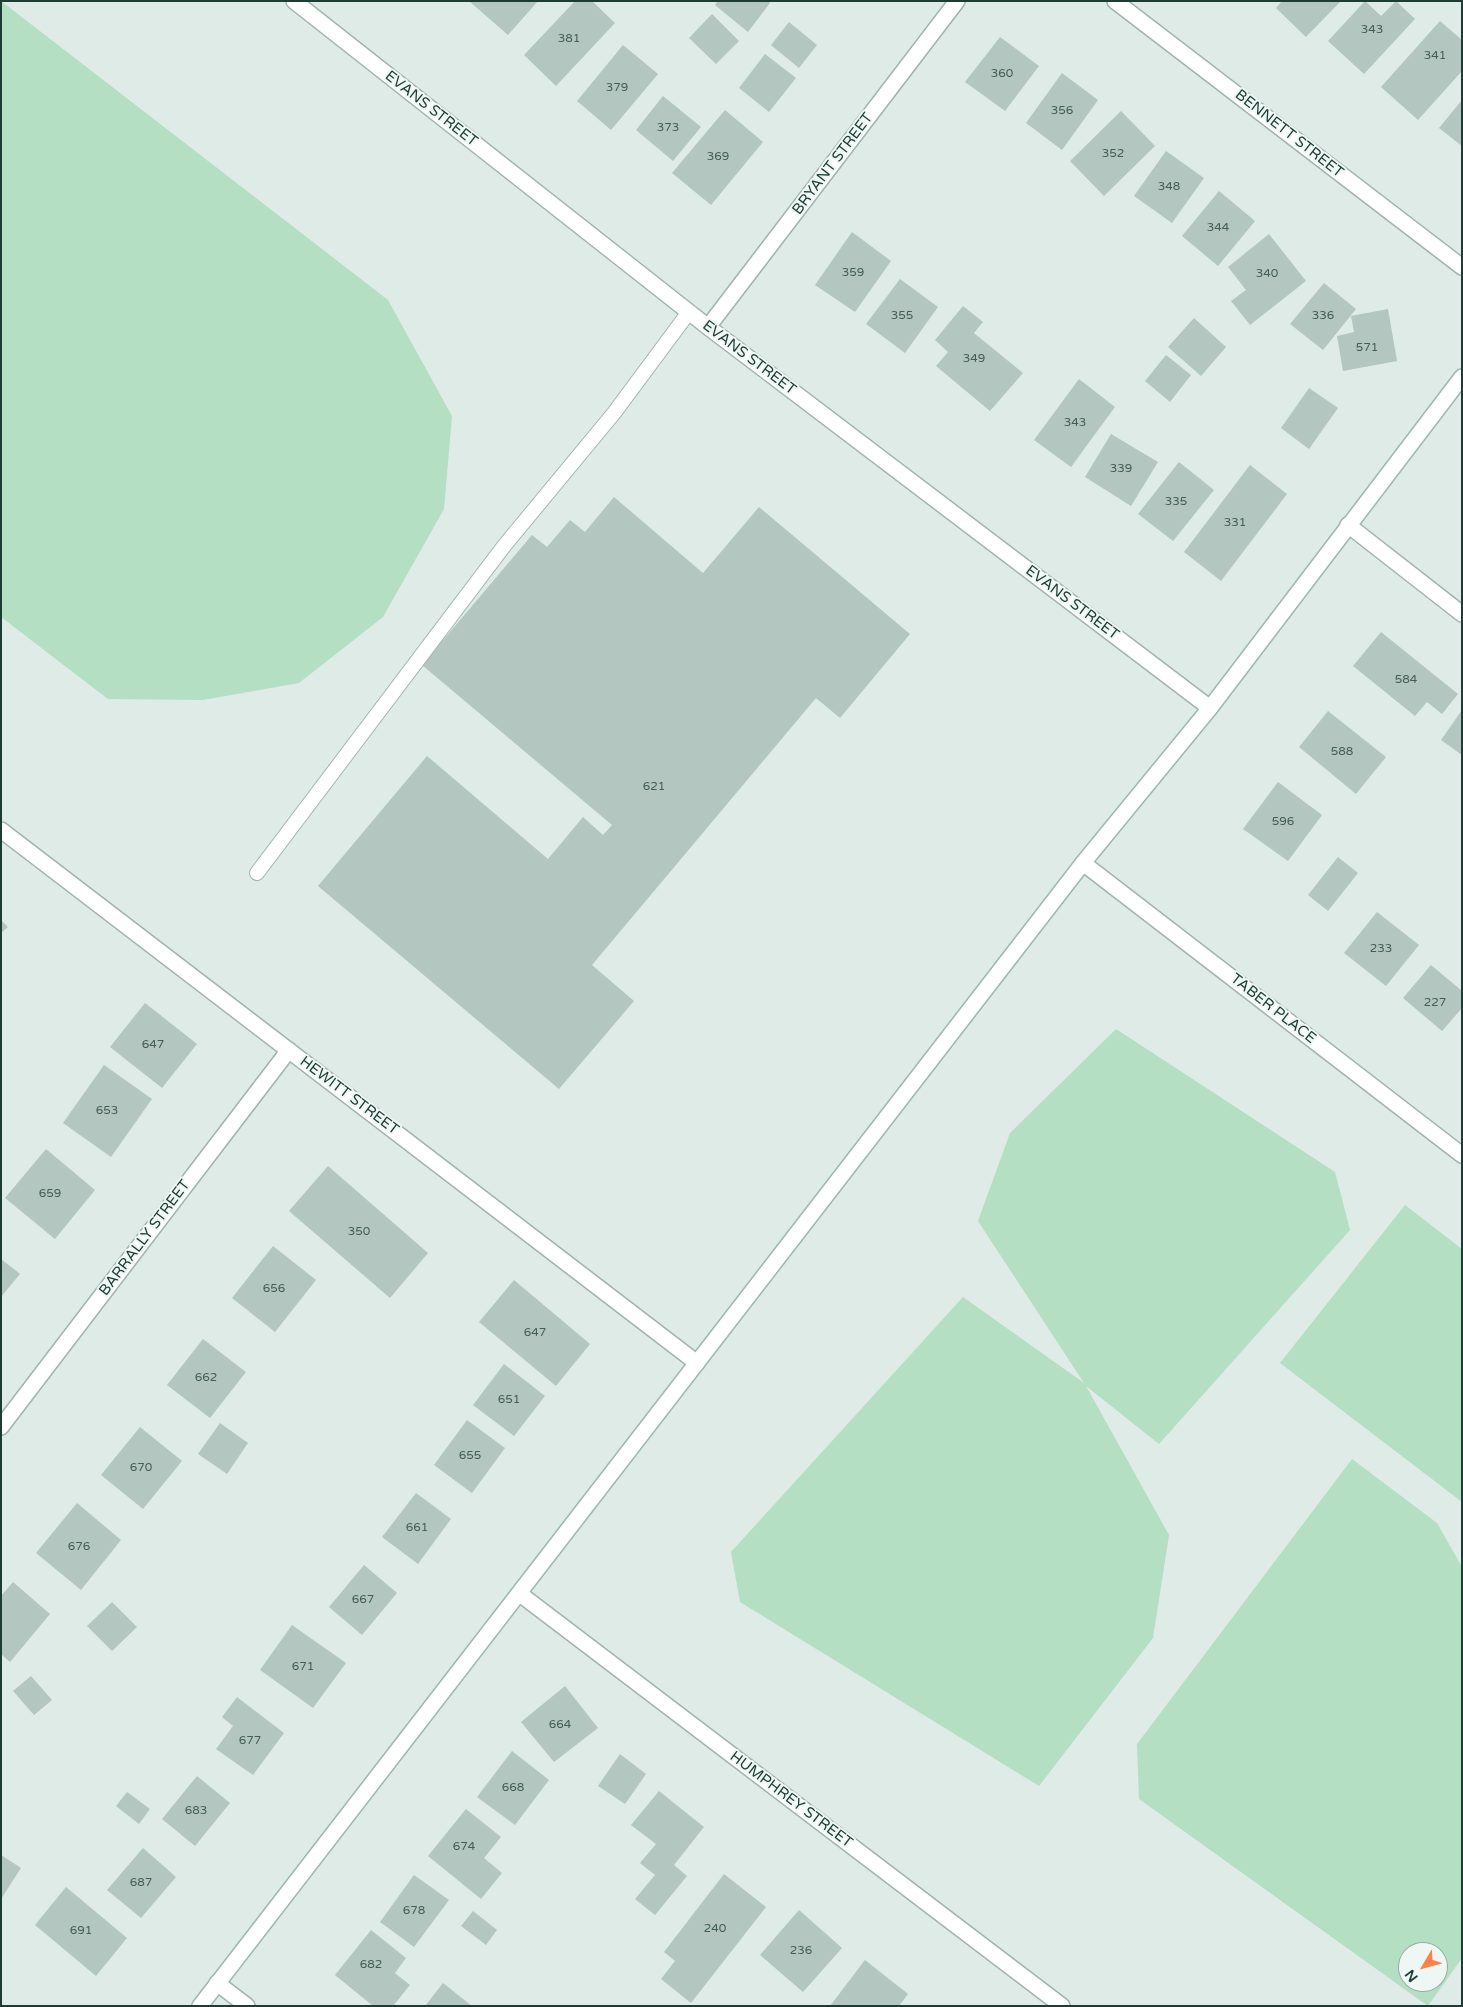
<!DOCTYPE html>
<html>
<head>
<meta charset="utf-8">
<style>
	body { margin:0 }
	#map { position:relative; width:1463px; height:2007px; overflow:hidden; background:#deebe6; font-family:"Varela Round",sans-serif }
	canvas { display:block }
	.frame { position:absolute; inset:0; border:2px solid #1e3c36; pointer-events:none }
	.north { position:absolute; left:1398px; top:1942px; width:50px; height:50px; box-sizing:border-box; background:#eef7f3; border:1px solid #9baca7; border-radius:50%; rotate:233deg; font-size:14px; font-weight:700; line-height:20px; text-align:center; color:#1e3c36 }
	.north::after { content:''; display:block; margin:auto; width:18px; height:22px; background:#ff8048; clip-path:polygon(50% 0,100% 100%,50% 72%,0 100%) }
</style>
</head>
<body>
<div id="map">
<canvas width="1463" height="2007"></canvas>
<div class="frame"></div>
<div class="north">N</div>
</div>
<script>
const g = document.querySelector('canvas').getContext('2d');
g.lineJoin = 'round';
function paint(path, color) { g.fillStyle = color; g.fill(path, 'evenodd'); }
function strokePath(path, color, width, dash) { g.strokeStyle = color; g.lineWidth = width; g.lineCap = dash ? 'butt' : 'round'; g.setLineDash(dash || []); g.stroke(path); }
function write(font, color, halo, rows, align = 'center') {
  g.font = font + ' "Varela Round",sans-serif'; g.lineWidth = 4; g.setLineDash([]); g.textBaseline = 'middle'; g.strokeStyle = halo; g.fillStyle = color; for (const [text, x, y, turn = 0] of rows) {
    g.save(); g.translate(x, y); g.rotate((+turn || 0) * Math.PI / 180); g.textAlign = isNaN(turn) ? turn : align; if (halo) g.strokeText(text, 0, 0); g.fillText(text, 0, 0); g.restore();
  }
}
paint(new Path2D(`
	M1,1L388,300L452,416L444,509L383,617L299,683L203,700L108,699L1,617Z
	M1116,1029L1335,1172L1350,1230L1159,1444L1086,1386L1169,1535L1153,1638L1039,1786L740,1602L731,1552L963,1297L1084,1383L978,1221L1010,1133Z
	M1405,1205L1462,1249V1502L1280,1363Z
	M1352,1459L1437,1523L1462,1567V1958L1428,2006L1139,1799L1137,1744ZM1408,1952H1438V1982H1408Z`), '#b4dfc2');
paint(new Path2D(`
	M469,1H538L508,35Z
	M575,1H592L615,23L556,86L524,55Z
	M718,1H768L770,3L748,32L715,5Z
	M1282,1H1341L1306,37L1276,8Z
	M1365,1L1381,16L1396,1L1415,19L1364,74L1328,41Z
	M712,14L739,41L716,64L689,38Z
	M1440,21L1462,40V71L1418,120L1381,87Z
	M789,22L817,45L799,68L771,45Z
	M1000,37L1039,66L1005,111L965,82Z
	M623,45L658,74L611,130L577,101Z
	M765,54L796,78L769,112L739,88Z
	M1062,73L1098,100L1062,150L1026,123Z
	M663,96L701,127L673,161L636,130Z
	M1462,100V146L1439,128Z
	M725,110L763,142L711,205L672,173Z
	M1121,111L1155,146L1104,196L1070,161Z
	M1166,151L1204,178L1172,223L1134,196Z
	M1219,191L1255,221L1218,266L1182,236Z
	M852,232L891,261L855,312L815,285Z
	M1269,234L1306,281L1250,325L1231,301L1246,290L1228,267Z
	M900,279L938,307L905,353L866,324Z
	M1324,283L1356,309L1323,350L1290,324Z
	M963,306L983,322L974,333L1023,373L990,411L936,366L948,352L935,340Z
	M1388,309L1397,361L1343,371L1337,336L1354,332L1351,316Z
	M1194,318L1226,347L1201,376L1168,347Z
	M1166,355L1191,375L1170,402L1145,381Z
	M1079,379L1115,407L1071,467L1034,440Z
	M1309,388L1338,408L1309,449L1281,428Z
	M1111,434L1158,462L1131,506L1085,477Z
	M1179,462L1214,490L1173,541L1138,514Z
	M1250,465L1287,494L1221,581L1184,552Z
	M614,497L703,573L759,507L910,634L840,718L816,698L592,965L634,1001L559,1089L318,886L427,756L548,859L583,817L603,835L612,825L422,665L532,535L547,547L570,520L585,532Z
	M1381,632L1458,694L1442,714L1427,702L1415,716L1353,666Z
	M1462,710V755L1441,740Z
	M1328,711L1386,757L1356,794L1299,747Z
	M1278,782L1322,815L1288,861L1243,829Z
	M1338,857L1358,873L1328,911L1308,895Z
	M1377,912L1419,945L1386,986L1344,953Z
	M1,920L8,927L1,933Z
	M1431,965L1462,991V1008L1442,1031L1403,998Z
	M145,1003L197,1044L162,1088L110,1047Z
	M104,1065L152,1099L111,1157L63,1123Z
	M46,1149L95,1190L55,1239L5,1198Z
	M328,1166L428,1253L390,1298L289,1211Z
	M273,1246L316,1280L275,1332L232,1298Z
	M1,1259L20,1274L1,1297Z
	M514,1280L590,1344L556,1386L479,1322Z
	M203,1339L246,1372L210,1418L167,1385Z
	M504,1364L545,1396L514,1436L473,1405Z
	M467,1420L505,1448L472,1493L434,1465Z
	M220,1423L248,1443L227,1474L198,1454Z
	M140,1427L182,1461L143,1509L101,1475Z
	M416,1493L451,1519L418,1564L382,1537Z
	M77,1503L121,1540L81,1590L36,1553Z
	M364,1565L397,1593L362,1635L329,1607Z
	M13,1582L50,1614L10,1662L1,1654V1596Z
	M112,1602L137,1627L112,1651L87,1626Z
	M292,1625L346,1663L313,1708L260,1670Z
	M31,1676L52,1700L34,1715L13,1691Z
	M565,1686L598,1728L554,1762L521,1722Z
	M237,1697L284,1733L253,1775L216,1749L233,1726L222,1717Z
	M512,1751L549,1780L515,1825L477,1797Z
	M620,1754L646,1774L625,1804L598,1786Z
	M197,1776L230,1803L195,1846L162,1819Z
	M659,1791L704,1827L674,1865L687,1876L655,1915L635,1899L655,1875L640,1863L656,1844L631,1825Z
	M127,1792L150,1809L139,1824L116,1806Z
	M466,1809L501,1837L484,1858L502,1873L481,1899L428,1856Z
	M143,1848L176,1877L141,1918L107,1890Z
	M1,1855L21,1868L1,1899Z
	M724,1874L766,1907L691,2003L661,1979L675,1961L664,1952Z
	M414,1875L449,1900L414,1947L380,1922Z
	M66,1887L127,1938L96,1976L35,1925Z
	M799,1910L842,1948L803,1992L760,1955Z
	M473,1911L497,1930L486,1945L461,1926Z
	M371,1930L406,1958L395,1973L410,1985L393,2006H373L335,1975Z
	M865,1960L908,1994L899,2006H830Z
	M443,1983L472,2006H425Z`), '#b3c6bf');
const lane = new Path2D(`
	M257,873L504,546L614,413L689,312`);
const street = new Path2D(`
	M294,1L708,327L1210,708
	M1115,1L1462,267
	M708,327L957,1
	M1348,525L1462,614
	M1,830L697,1363
	M1083,863L1462,1155
	M1,1427L289,1050
	M520,1594L1062,2006
	M217,1983L247,2006`);
const secondary = new Path2D(`
	M200,2006L1083,863L1210,708L1462,377`);
strokePath(lane, '#a1b3ae', 16);
strokePath(street, '#a1b3ae', 18);
strokePath(secondary, '#9cb8af', 18);
strokePath(lane, '#fff', 14);
strokePath(street, '#fff', 15);
strokePath(secondary, '#fff', 15);
write('12px', '#435e58', null, [
	["343",1372,30],
	["381",569,39],
	["341",1435,56],
	["360",1002,74],
	["379",617,88],
	["356",1062,111],
	["373",668,128],
	["352",1113,154],
	["369",718,157],
	["348",1169,187],
	["344",1218,228],
	["359",853,273],
	["340",1267,274],
	["355",902,316],
	["336",1323,316],
	["571",1367,348],
	["349",974,359],
	["343",1075,423],
	["339",1121,469],
	["335",1176,502],
	["331",1235,523],
	["584",1406,680],
	["588",1342,752],
	["621",654,787],
	["596",1283,822],
	["233",1381,949],
	["227",1435,1003],
	["647",153,1045],
	["653",107,1111],
	["659",50,1194],
	["350",359,1232],
	["656",274,1289],
	["647",535,1333],
	["662",206,1378],
	["651",509,1400],
	["655",470,1456],
	["670",141,1468],
	["661",417,1528],
	["676",79,1547],
	["667",363,1600],
	["671",303,1667],
	["664",560,1725],
	["677",250,1741],
	["668",513,1788],
	["683",196,1811],
	["674",464,1847],
	["687",141,1883],
	["678",414,1911],
	["240",715,1929],
	["691",81,1931],
	["236",801,1951],
	["682",371,1965]
]);
write('15px', '#1e3c36', '#eef7f3', [
	["EVANS STREET",431,109,38],
	["BENNETT STREET",1289,134,38],
	["BRYANT STREET",833,164,-53],
	["EVANS STREET",749,358,37],
	["EVANS STREET",1072,603,37],
	["TABER PLACE",1273,1009,38],
	["HEWITT STREET",349,1096,37],
	["BARRALLY STREET",145,1238,-53],
	["HUMPHREY STREET",791,1800,37]
]);
</script>
</body>
</html>
